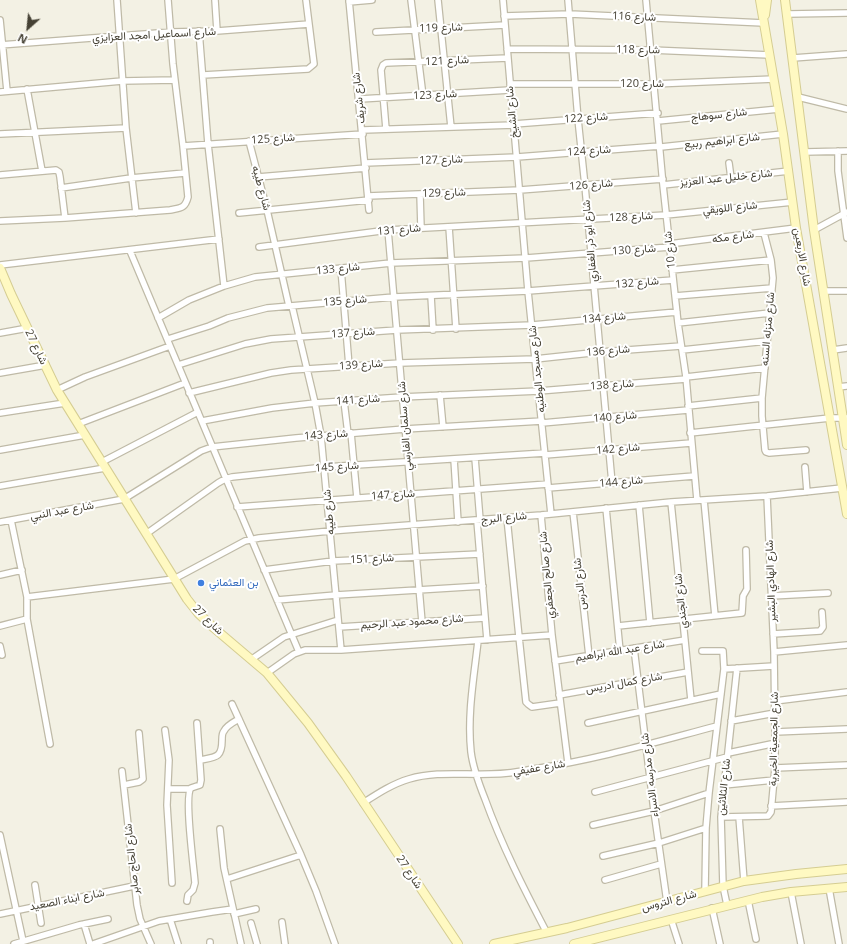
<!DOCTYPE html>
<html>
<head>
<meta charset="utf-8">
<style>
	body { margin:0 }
	#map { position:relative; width:847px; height:944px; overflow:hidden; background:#f3f1e4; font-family:"Open Sans",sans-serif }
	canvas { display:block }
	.north { position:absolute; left:8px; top:8px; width:40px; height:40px; -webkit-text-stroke:3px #fff; paint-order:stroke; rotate:207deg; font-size:11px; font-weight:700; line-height:16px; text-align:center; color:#454134 }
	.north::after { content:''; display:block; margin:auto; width:14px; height:18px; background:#454134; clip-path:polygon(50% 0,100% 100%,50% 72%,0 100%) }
</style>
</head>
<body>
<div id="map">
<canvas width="847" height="944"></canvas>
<div class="north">N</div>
</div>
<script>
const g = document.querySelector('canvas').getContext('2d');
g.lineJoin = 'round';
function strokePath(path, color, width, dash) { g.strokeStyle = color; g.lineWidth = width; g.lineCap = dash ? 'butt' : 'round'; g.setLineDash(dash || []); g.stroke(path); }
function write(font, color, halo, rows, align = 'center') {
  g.font = font + ' "Open Sans",Vazirmatn,sans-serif'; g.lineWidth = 4; g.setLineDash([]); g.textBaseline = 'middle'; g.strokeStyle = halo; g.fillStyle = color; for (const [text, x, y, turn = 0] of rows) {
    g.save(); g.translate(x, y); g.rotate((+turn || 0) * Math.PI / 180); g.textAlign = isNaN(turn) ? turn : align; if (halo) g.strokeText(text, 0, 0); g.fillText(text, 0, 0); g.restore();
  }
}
const street = new Path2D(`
	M215,0L217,31
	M349,0L369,210
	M411,0L423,96
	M438,0L451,127
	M503,0L528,291L551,514
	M568,0L578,119L585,186L612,483
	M646,0L663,185L678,323L686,377L697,500
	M349,2L372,0
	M788,14L847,13
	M504,16L570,14L764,23
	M0,20L7,91
	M199,31L208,144L224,286
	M376,32L505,25
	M0,45L171,32L217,31L309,24
	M507,49L651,50L770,55
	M793,58L847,54
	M203,75L308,69L314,64L306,0
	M510,84H654L774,79
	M27,89L42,171
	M0,92L122,81L175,80
	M798,97L847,109
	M360,99L510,90
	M658,121L779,109
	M514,124L658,113
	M126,128L136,213
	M386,129L381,70L383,65L386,63L508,58
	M363,130L514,125
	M0,134L126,128L117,0
	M249,141L267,210L289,306
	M183,146L363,134
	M661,147L783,134
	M838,151V171L847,238
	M805,152L847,151
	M365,163L517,157L660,146
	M729,163L731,178
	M0,175L56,170L59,172L60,177L65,218
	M258,177L366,168
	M663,185L789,171
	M61,188L131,178L185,173
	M420,194L421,228
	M368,196L520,190L663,179
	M239,213L369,200
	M0,221L65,218L170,210C180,208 185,209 188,197L183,146L173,64L168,0
	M449,227L456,329
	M388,230L422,622
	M814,230L847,212
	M764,233L771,260L773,278L762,398V416L765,450L766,452L769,453L806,450
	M669,244L796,228
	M259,247L388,230L666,215L793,202
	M130,251L299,652
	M0,265L219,239
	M341,269L349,366
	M672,270L771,260
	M823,291H847
	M431,296L433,330
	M675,296L772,288
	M292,306L315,403L321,436L341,650
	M158,318L189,300L224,286L255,277L391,263L526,258L670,247
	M678,323L770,313
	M0,333L28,328
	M168,339L209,326L228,318L267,308L394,297L528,291L673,280
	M682,350L767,341
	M833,350L847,348
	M178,365L245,344L271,339L397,330L532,325L677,312
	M0,373L46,365
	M686,377L765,368
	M838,387L847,386
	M57,390L85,377L170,346
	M189,393L271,373L291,370L400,363L535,359L600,352L681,346
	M440,395L443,427
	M344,401L348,434
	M688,406L762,398
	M0,413L65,403
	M202,421L272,408L315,403L402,397L539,391L686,379
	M542,423L688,410
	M78,424L185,383
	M351,433L357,498
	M690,433L830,418H847
	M0,450L85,435
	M545,455L691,443
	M475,458L480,520
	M454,459L458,522
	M102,462L198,412
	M805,467L807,492
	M0,486L105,468
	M548,488L694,476
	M704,500L715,616
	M671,502L691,700
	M639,505L650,623
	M237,507L548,484
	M606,508L620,651
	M573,512L589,656
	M541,515L552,635L568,763
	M507,518L519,637L526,702L528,704L532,707L560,703
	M11,520L27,597V619L50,744
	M477,521L487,640
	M0,522L124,499L201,451L212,447L296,438L405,429L542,421
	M146,534L218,483L225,479L232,477L325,467L545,453
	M264,570L333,561L480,554
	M0,575L22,570
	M771,596L828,593
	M27,597L174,579L245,541L259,538L330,531L541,515L671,502L767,496L842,488
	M277,600L336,595L483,586
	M0,626L27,619
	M618,626L742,613L743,596L747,589L746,550
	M339,627L485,618
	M773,634L820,631L823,627L822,612
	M478,641C474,677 467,715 471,752C473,768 479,784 485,799C502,846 524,889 547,933
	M0,646L2,655
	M634,648L654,811L667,902
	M702,651H723L724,669L774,666
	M774,652L847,645
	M252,659L284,637L338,620
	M555,661L685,640
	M267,673L294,654L305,650H341L552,635
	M559,695L688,672
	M775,701L847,692
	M232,704L301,855L316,891L335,944
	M731,721L775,713
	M588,723L721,694
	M165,730L169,760L167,805L172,883
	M775,732L847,729
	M728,753L776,743
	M200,760C216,757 222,758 222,740C222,737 222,733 224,731C227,725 234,722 239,719
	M775,768L847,765
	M122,771L137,905L140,919L151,944
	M124,785L139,782L143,779L139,733
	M724,785L774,780
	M168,789H190
	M595,792L727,757
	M363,803C377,794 392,784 409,779C435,771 463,775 491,774C505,774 519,772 533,769C595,760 656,742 717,726
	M771,806L847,802
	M721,817L768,816L771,812L775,768V732L774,652L767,496
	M739,817L744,881
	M593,825L654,811L709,793
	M220,829L224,868L241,944
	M0,835L23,941
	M603,856L659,843L706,828
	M227,879L301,855
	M605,880L661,864
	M35,885L41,923
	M829,888L839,944
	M705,891L706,828L709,793L724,669
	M791,892L801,944
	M748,900L756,939
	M187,901L188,895L193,890L195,883C194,869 184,796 191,788L200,785L201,780L197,723
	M727,905L723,886L721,817L737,668
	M712,908L720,944
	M0,914L134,886
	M234,914L256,909
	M170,919L178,944
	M671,919L679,944
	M282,922L285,944
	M251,923L257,944
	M84,924L90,944
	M210,942V944
	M14,944L79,925L108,919
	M93,944L159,921L212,912L233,909`);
const secondary = new Path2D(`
	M760,0L783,134L796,228L847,514
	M785,0L814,230L847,445
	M765,15L767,0
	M0,268L11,294L57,390L187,599L198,613L214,628L267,673L308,723L346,776L458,944
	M494,944L567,928L744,881L796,874L847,869
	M574,944L762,897L791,892L847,887`);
strokePath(street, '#bfbaa7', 8);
strokePath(secondary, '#d5cd92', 10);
strokePath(street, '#fff', 5.5);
strokePath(secondary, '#fff9c2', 8);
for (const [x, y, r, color] of [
	[201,583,4,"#3f7fe0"]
]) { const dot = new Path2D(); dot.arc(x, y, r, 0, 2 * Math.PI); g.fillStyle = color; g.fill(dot); strokePath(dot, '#fff', 1.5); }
write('11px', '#454134', '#fff', [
	["شارع 116",634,17,2],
	["شارع 119",441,28,-2],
	["شارع اسماعيل امجد العزايزي",154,35,-3],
	["شارع 118",638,50,1],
	["شارع 121",447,61,-3],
	["شارع 120",642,84],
	["شارع 123",435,95,-3],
	["شارع شريف",359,98,-96],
	["شارع الشيخ",512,112,-95],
	["شارع سوهاج",719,115,-6],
	["شارع 122",586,118,-4],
	["شارع 125",273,139,-4],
	["شارع ابراهيم ربيع",722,141,-6],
	["شارع 124",589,151,-4],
	["شارع 127",441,160,-2],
	["شارع خليل عبد العزيز",726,178,-6],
	["شارع 126",591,185,-5],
	["شارع طيبه",261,188,75],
	["شارع 129",444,193,-2],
	["شارع اللويقي",730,208,-6],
	["شارع 128",631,217,-3],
	["شارع 131",399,230,-5],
	["شارع مكه",733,237,-7],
	["شارع ابو ذر الغفاري",590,241,-95],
	["شارع 130",634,250,-4],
	["شارع 10",670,250,-96],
	["شارع الاربعين",802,257,80],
	["شارع 133",338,269,-6],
	["شارع 132",637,283,-5],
	["شارع 135",345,301,-5],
	["شارع 134",604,318,-5],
	["شارع منزله السنه",768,329,-85],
	["شارع 137",353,333,-4],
	["شارع 27",36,347,64],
	["شارع 136",608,351,-5],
	["شارع 139",361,365,-4],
	["شارع مسجد الوطنيه",537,369,-96],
	["شارع 138",612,385,-4],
	["شارع 141",358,400,-4],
	["شارع 140",615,417,-5],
	["شارع سلمان الفارسي",405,426,-94],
	["شارع 143",326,435,-4],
	["شارع 142",618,449,-5],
	["شارع 145",337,467,-4],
	["شارع 144",621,482,-5],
	["شارع 147",393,495,-4],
	["شارع عبد النبي",62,511,-10],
	["شارع طيبه",329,512,-95],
	["شارع البرج",504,518,-5],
	["شارع 151",372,559,-3],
	["شارع صالح الجعفري",547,575,-95],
	["شارع الهادي البشير",771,581,-92],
	["شارع الدرس",580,584,-96],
	["شارع الجندي",681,601,-96],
	["شارع 27",208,620,44],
	["شارع محمود عبد الرحيم",412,622,-4],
	["شارع عبد الله ابراهيم",620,651,-9],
	["شارع كمال ادريس",624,683,-10],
	["شارع الجمعية الخيرية",774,739,-89],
	["شارع عفيفي",539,768,-9],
	["شارع مدرسه الاسراء",650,775,-97],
	["شارع الثلاثين",724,787,-84],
	["شارع الحاج صابر",132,859,-96],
	["شارع 27",409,872,56],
	["شارع ابناء الصعيد",67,900,-11],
	["شارع التروس",669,901,-15]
]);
write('11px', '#366cbe', '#fff', [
	["بن العثماني",209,583]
], 'left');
</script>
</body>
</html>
